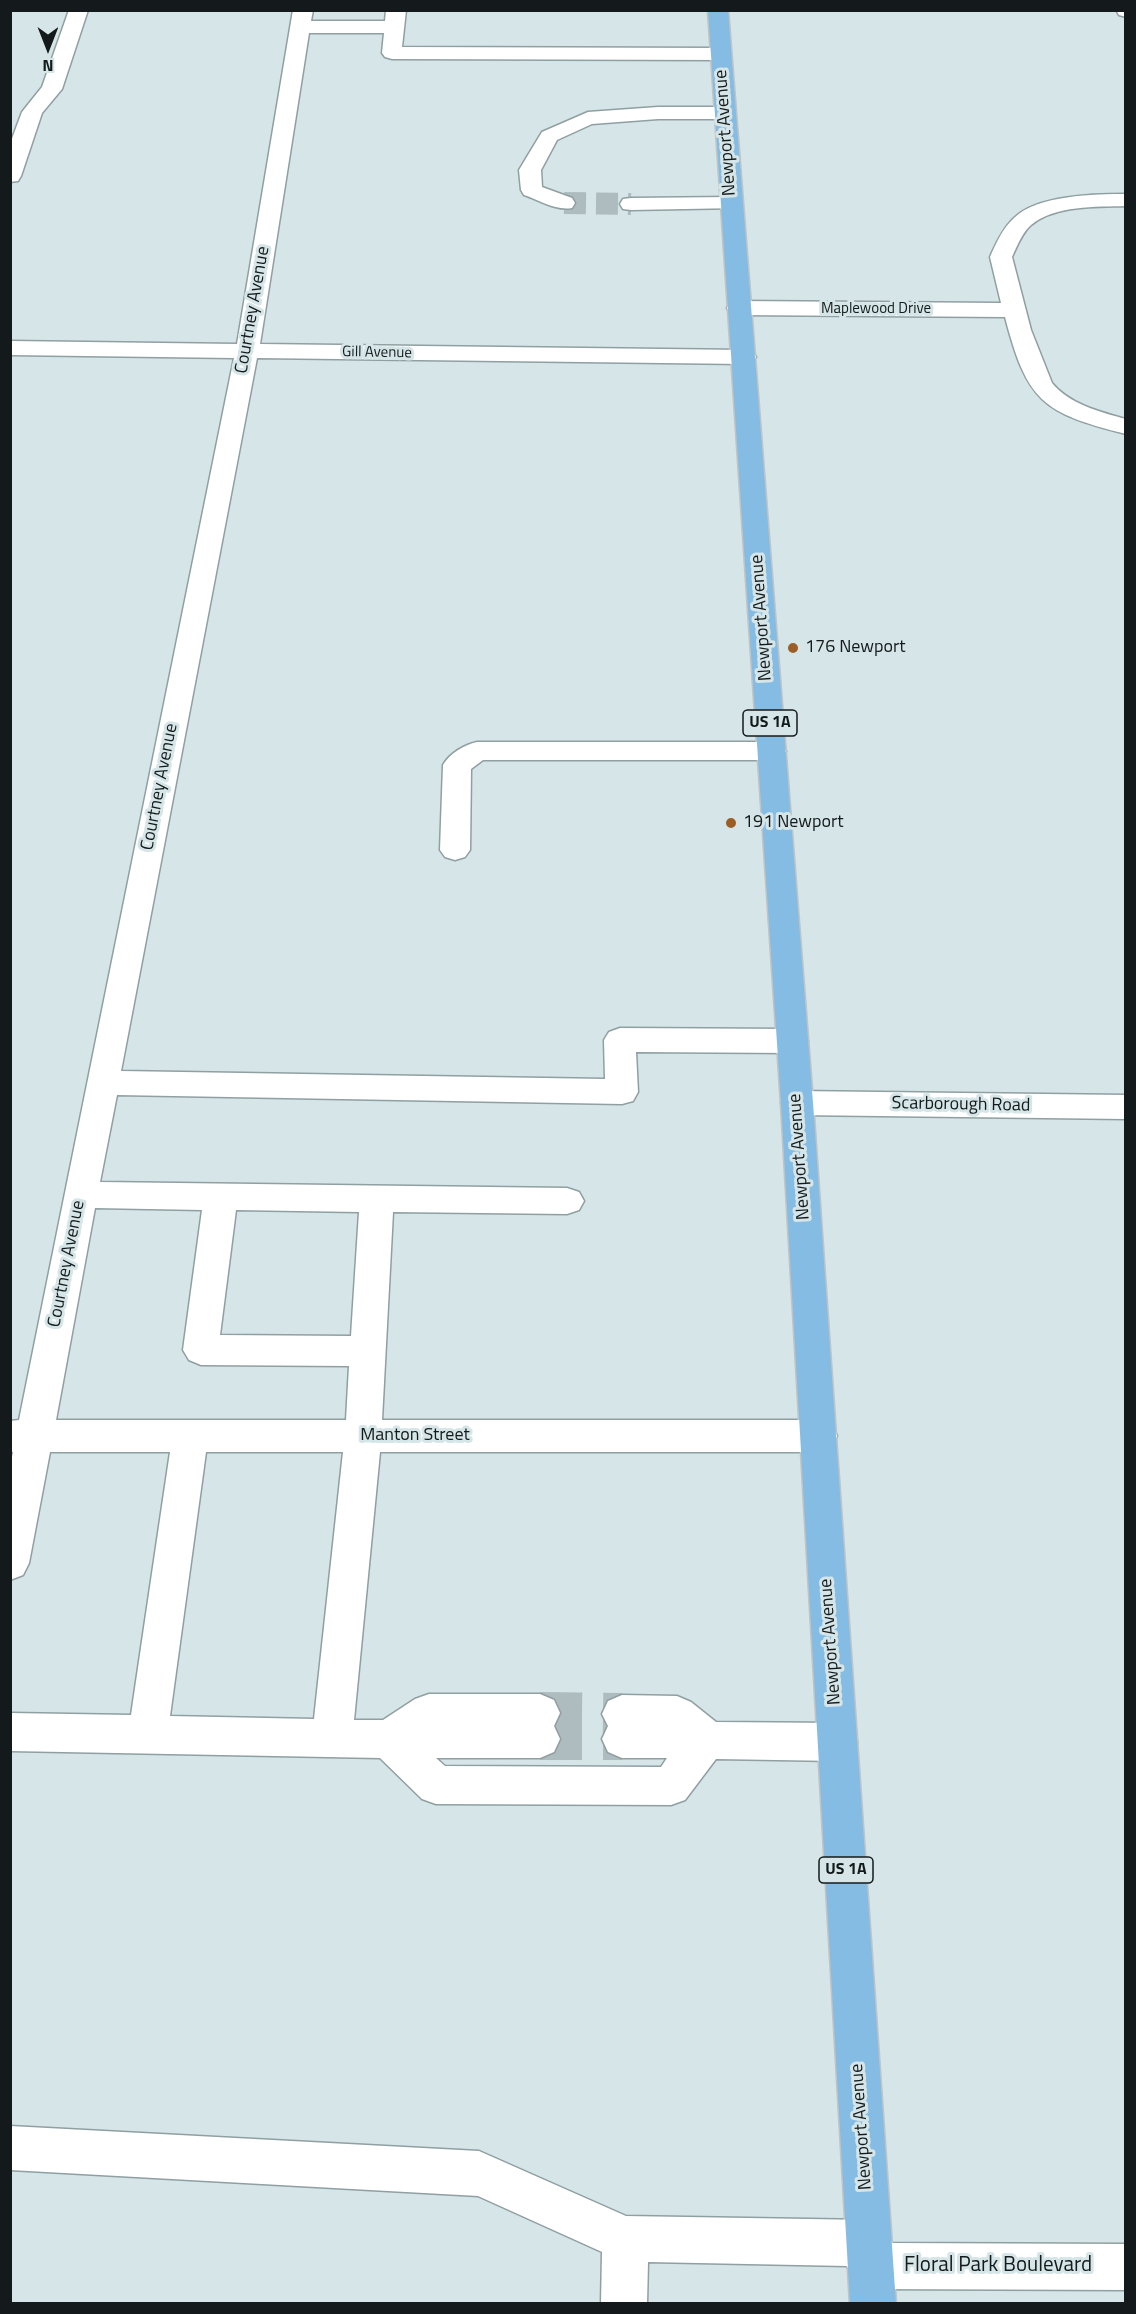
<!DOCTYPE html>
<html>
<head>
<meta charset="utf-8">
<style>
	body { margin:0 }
	#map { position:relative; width:1136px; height:2314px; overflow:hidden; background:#d5e5e8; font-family:"Titillium Web",sans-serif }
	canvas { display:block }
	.frame { position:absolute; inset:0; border:12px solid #141a1b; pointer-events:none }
	.north { position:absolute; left:18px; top:18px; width:60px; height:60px; -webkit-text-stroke:4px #d5e5e8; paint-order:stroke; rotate:180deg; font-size:16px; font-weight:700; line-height:24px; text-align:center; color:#141a1b }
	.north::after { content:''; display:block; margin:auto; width:21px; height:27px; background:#141a1b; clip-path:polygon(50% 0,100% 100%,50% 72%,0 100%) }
</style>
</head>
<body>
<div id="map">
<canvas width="1136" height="2314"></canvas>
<div class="frame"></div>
<div class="north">N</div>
</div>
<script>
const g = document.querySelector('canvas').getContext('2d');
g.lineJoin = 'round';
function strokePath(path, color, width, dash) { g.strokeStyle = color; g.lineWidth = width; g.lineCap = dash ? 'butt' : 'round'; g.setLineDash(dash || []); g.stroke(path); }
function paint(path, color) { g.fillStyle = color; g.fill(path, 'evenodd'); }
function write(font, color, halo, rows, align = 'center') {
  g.font = font + ' "Titillium Web",sans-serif'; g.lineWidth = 6; g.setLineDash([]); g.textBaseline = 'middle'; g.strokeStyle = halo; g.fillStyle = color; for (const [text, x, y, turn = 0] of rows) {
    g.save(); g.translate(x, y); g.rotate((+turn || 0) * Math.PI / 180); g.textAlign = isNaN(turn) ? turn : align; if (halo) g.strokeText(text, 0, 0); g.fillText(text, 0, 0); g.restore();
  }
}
strokePath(new Path2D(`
	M564,203L631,204`), '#aebcbf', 22, [22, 10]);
strokePath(new Path2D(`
	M540,1713L622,1714
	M540,1739H622`), '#aebcbf', 42, [42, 21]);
const minor = new Path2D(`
	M69,10H88L62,89L42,113L21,176L18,181L10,182V144L22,112L42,87Z
	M293,10H313L311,21H385L386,10H406L402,47L721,48L728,50L731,54L728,58L721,60L392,59L385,57L382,53L384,33H309L260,344L744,350L752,352L756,357L752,362L744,364L257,358L121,1071L605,1079L604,1040L609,1032L620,1028L792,1029L803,1033L808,1041L803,1049L792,1053L636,1052L638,1092L633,1101L622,1104L117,1095L100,1182L567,1188L579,1192L584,1201L579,1210L567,1214L393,1212L382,1420H819L832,1425L837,1436L832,1447L819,1452H380L354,1720H383L415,1699L429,1694H540L554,1700L560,1713L554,1726L560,1739L554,1752L540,1758H436L445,1766L661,1767L667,1758H622L608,1752L602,1739L608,1726L602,1714L608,1701L622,1695L677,1696L691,1702L716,1722L837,1723L851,1729L857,1742L851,1755L837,1761L716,1759L685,1800L671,1805L436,1804L422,1799L380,1758L10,1751V1713L131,1715L170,1452H50L29,1563L23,1575L10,1580V1465L13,1452L10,1451V1421L19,1420L234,358L10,355V341L237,344ZM95,1208L202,1210L183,1350L189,1360L201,1365L349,1366L346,1420H56ZM236,1210L359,1212L351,1336L220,1335ZM206,1452H343L314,1719L170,1716Z
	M1116,10H1126V17L1119,15Z
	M658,107H725L732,109L735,113L732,117L725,119H658L592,124L557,140L541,170L542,187L572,198L575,203L572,208C556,211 539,200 524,195L521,190L519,170L542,132L588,112Z
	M1126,194V206C1096,207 1055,205 1031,225C1022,233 1017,246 1012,257L1031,330L1052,383C1069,404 1100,412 1126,419V434C1042,413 1027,401 1005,317L738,315L730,313L727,308L730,303L738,301L1001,303L990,257C996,243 1003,228 1014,218C1037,195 1095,194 1126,194Z
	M731,197L739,198L742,203L739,208L631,210L623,209L620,204L623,199L631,198Z
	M477,742H772L782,744L786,751L782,758L772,760H483L471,769L470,850L465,857L455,860L445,857L440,850L443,765C450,753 464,745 477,742Z
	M797,1091L1126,1095V1119L797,1115L786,1112L781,1103L786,1094Z
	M10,2126L479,2151L626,2216L869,2220L885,2227L892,2243L1126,2244V2290L870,2289L854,2282L847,2266L648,2262L647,2304H601L602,2252L478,2196L10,2170Z`);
const major = new Path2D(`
	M708,10H728L813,1103L896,2304H850L781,1103Z`);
strokePath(minor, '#909fa2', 3);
strokePath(major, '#c2c3c4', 3);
paint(minor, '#fff');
paint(major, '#85bce3');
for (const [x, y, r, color] of [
	[793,648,6,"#9d5e25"],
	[731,823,6,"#9d5e25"]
]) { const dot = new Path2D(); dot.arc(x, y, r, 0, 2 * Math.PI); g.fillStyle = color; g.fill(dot); strokePath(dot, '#d5e5e8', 2); }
write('15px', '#141a1b', '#d5e5e8', [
	["Maplewood Drive",876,309],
	["Gill Avenue",377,353,1]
]);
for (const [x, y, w] of [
	[770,723,54],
	[846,1870,54]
]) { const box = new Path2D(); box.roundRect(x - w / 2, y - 13, w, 26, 4.5); g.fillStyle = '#d5e5e8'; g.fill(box); strokePath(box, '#141a1b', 1.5); }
write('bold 16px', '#141a1b', null, [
	["US 1A",770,723],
	["US 1A",846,1870]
]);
write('18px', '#141a1b', '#d5e5e8', [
	["Newport Avenue",726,133,-94],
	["Courtney Avenue",253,310,-80],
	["Newport Avenue",762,618,-94],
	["Courtney Avenue",160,787,-79],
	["Scarborough Road",961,1105,1],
	["Newport Avenue",800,1157,-94],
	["Courtney Avenue",67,1264,-79],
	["Manton Street",415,1436],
	["Newport Avenue",831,1642,-94],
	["Newport Avenue",862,2127,-94]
]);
write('18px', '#141a1b', '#d5e5e8', [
	["176 Newport",805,648],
	["191 Newport",743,823]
], 'left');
write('21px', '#141a1b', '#d5e5e8', [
	["Floral Park Boulevard",998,2266]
]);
</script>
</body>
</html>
